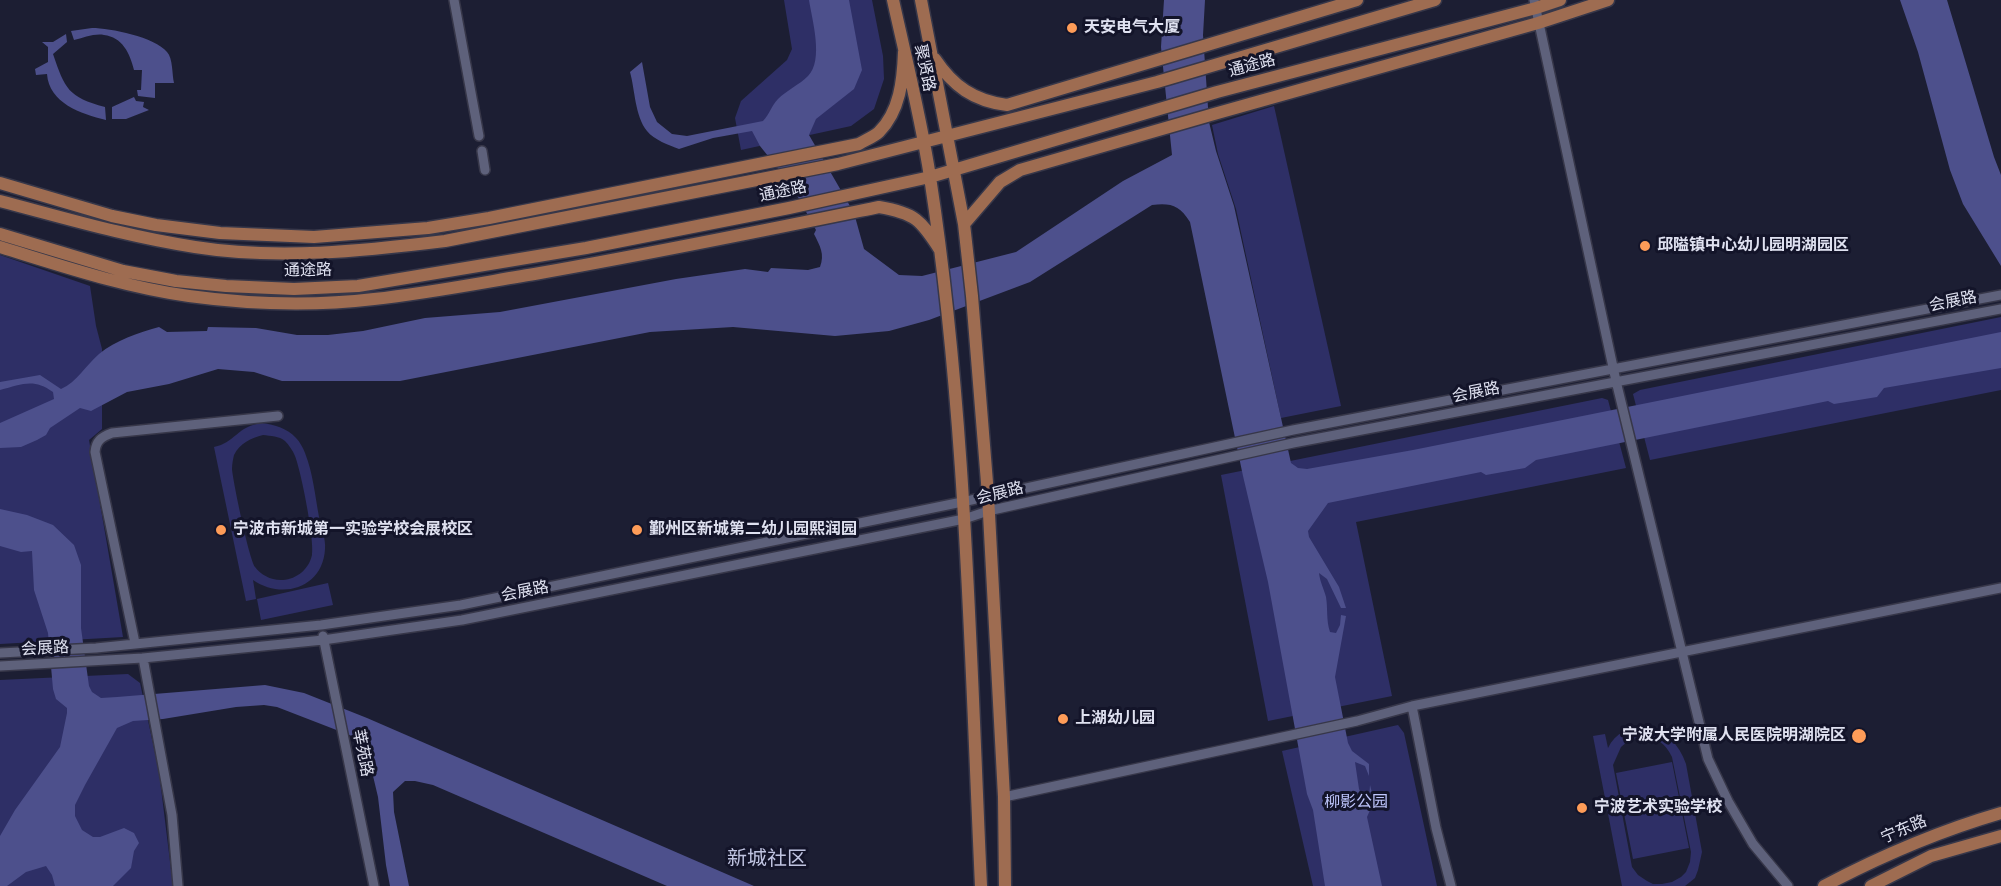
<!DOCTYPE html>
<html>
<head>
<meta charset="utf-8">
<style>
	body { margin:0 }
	canvas { display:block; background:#1c1e33 }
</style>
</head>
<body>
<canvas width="2001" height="886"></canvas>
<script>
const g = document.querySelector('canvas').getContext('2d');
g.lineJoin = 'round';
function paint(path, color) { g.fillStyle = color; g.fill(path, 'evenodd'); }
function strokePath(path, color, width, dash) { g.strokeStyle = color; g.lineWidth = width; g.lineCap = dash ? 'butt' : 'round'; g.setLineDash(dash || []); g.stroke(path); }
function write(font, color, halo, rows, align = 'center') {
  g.font = font + ' "DejaVu Sans","Noto Sans SC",sans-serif'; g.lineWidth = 6; g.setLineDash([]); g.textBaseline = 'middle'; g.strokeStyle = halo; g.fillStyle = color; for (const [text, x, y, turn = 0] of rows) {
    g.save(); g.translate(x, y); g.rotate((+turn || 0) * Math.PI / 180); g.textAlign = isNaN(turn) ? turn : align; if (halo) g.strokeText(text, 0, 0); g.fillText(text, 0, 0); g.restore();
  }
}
paint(new Path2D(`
	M784,0H872L883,56L884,79L874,109L851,126L741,150L735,118L741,101L787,60L792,49Z
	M1274,106L1341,406L1281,418L1236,209L1218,154L1212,125Z
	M0,255L90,286L96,326L102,349V429L89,440L123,637L0,644Z
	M2001,317V390L1650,460L1633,394L1640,390Z
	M1602,398L1608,400L1626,468L1356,522L1392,696L1268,721L1221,475Z
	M262,423C275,425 287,428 296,438C300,442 303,448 305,453C313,473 315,496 319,517C321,527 326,539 325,549C323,588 282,600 253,580L256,599L246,601L214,447C235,443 237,426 262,423ZM263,435C271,436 279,436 285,441C289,445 293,451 295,456C301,471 315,541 312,555C309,569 297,579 283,580C272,581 261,575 255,567C249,558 233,482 232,469C232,464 233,459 234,455C240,443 251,438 263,435Z
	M328,583L333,605L261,620L257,599Z
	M128,674L140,683L159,772L173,886H0V680Z
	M1398,725L1404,733L1437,886H1313L1282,751Z
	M1646,726C1666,731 1679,744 1686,764L1702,852L1698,870L1695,878L1685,886H1622L1593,736L1605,734L1608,748C1615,733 1630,726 1646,726ZM1643,735C1657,738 1666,744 1672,757L1691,852L1690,862L1686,872L1681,877L1672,882L1662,884H1653L1647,881L1638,875L1632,867L1613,765L1621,747L1628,741Z
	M1672,762L1689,848L1633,859L1616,773Z`), '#2e2f66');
paint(new Path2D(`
	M809,0H849L862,70L854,89L816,119L809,135L854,213L864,249L899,275L922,276L1016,252L1123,181L1172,155L1161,47L1164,0H1205L1203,35L1209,122L1216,151L1234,206L1291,463L1298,468L1307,469L1413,450L2001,332V368L1884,388L1877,397L1834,404L1828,401L1536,460L1525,468L1486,475L1481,472L1328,503L1308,531L1309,537L1339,587L1346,608H1341L1327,579L1319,573C1320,582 1324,589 1326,597C1328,609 1326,620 1330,632L1336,633L1340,625L1341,615L1346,616L1335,677L1348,743L1352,751L1369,764V776L1365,766L1355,762L1359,789L1365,803L1369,800L1370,785L1374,801L1367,817L1382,886H1325L1313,810L1307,794L1268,582L1243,476L1190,222C1179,205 1171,203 1152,205L1030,282L929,320L889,331L835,336L733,327L650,332L400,381H282L254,372L218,369L169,384L127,392L91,411L80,408L50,428L46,435L37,440L21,447L0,448V423L54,399L53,392C34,378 22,384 0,390V382L40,375L61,389C77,382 86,365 99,354C116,340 138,333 159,327L167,332L207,331L208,327L256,328L297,335H328L363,331L425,318L500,312L676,279L745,269L768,272L771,268L808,270L820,267C825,254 820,246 814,234L816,230L792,186L760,146L752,131L713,138L679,149C669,145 654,140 647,131C635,116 635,90 630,72L642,62L650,107L657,122L672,134L687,136L763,121C770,114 771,106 778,99C787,90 799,85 808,76C824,60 812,20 809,0Z
	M1900,0H1947L1994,157L2001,175V266L1963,204L1950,170L1918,52Z
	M92,28C110,28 155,37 167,52C173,58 172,75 174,83H155V98L138,96L137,90H141L142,70H134C130,53 122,37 104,35C95,33 83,38 74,40L71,31Z
	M66,34L67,42L53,54C65,89 68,97 105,107L106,120C81,114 49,103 47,74L36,75L35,69L48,62V47L42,42H53Z
	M134,97L136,101L144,102L143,107L149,110L126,119H112V107Z
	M0,509L27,515L53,525L74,545L81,565V628L89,686L92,692L101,698L117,697L265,685L304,693L367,718L754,886H667L433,785L415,781H405L393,792L394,812L409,886H390L386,865L378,797L369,759L361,746L352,736L277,707L264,705L236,707L163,719L133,721L117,728L85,785L75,805V816L82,830L93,837H100L124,828L134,833L139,843L134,851L131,868L113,886H55L52,875L46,866L26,872L7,886H0V836L15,810L60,747L67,713V708L56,699L53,689L48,633L34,590L32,551L21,552L0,546Z`), '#4d508c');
const minor = new Path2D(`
	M454,0L479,136
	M1534,0L1616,381L1708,759L1728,801L1753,844L1788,886
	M482,151L485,170
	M323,636L374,886
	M135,643L95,452C96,441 101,437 112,433L278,416
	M0,653L96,648L321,625L461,605L962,502L1293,430L2001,295
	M143,658L172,815L178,886
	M0,666L143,658L323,640L462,620L964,519L988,511L1293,443L2001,309
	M1412,706L1436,828L1451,886
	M1004,797L1357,721L1412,706L2001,588`);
const major = new Path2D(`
	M893,0C906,59 921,118 930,177C966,411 970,650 981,886
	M921,0L964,224L972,296L988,495L1004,797L1005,886
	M935,59C953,86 974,101 1007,105L1357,0
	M0,183L112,216L156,225L220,233L314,237L428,228L489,218L859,144C865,140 874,137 879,132C900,111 903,80 904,52
	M0,201C65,218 129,237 195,247C277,260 363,251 445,241L838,164L1157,82L1435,0
	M964,224L1000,182L1020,170L1214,114L1538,23L1608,0
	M0,234L123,271L176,281L226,286L294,289L358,286L586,248L789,208L930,177L1217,92L1536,8L1560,0
	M0,247C62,266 124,287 189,296C248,304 315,306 374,299C430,293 485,282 540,273C654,253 766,230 879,207C915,213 921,220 940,250
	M1824,886C1881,856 1939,831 2001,813
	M1871,886L1931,856L2001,836`);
strokePath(minor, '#373749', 12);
strokePath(major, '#373749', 15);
strokePath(minor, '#5e617b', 9);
strokePath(major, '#9e6c51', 12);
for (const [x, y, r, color] of [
	[1072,28,6,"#fe9c58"],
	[1645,246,6,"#fe9c58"],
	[221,530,6,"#fe9c58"],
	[637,530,6,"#fe9c58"],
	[1063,719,6,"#fe9c58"],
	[1859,736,8,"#fe9c58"],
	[1582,808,6,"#fe9c58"]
]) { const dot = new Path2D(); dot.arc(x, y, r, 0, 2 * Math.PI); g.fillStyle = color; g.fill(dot); strokePath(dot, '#131429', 2); }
write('bold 16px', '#dfe1f0', '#131429', [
	["天安电气大厦",1084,28],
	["邱隘镇中心幼儿园明湖园区",1657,246],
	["宁波市新城第一实验学校会展校区",233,530],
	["鄞州区新城第二幼儿园熙润园",649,530],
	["上湖幼儿园",1075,719],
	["宁波大学附属人民医院明湖院区",1846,736,"right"],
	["宁波艺术实验学校",1594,808]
], 'left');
write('16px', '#dfe1f0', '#131429', [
	["通途路",1252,66,-15],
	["聚贤路",924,68,78],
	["通途路",783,192,-12],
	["通途路",308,271,-1],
	["会展路",1953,302,-11],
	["会展路",1476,393,-11],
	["会展路",1000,494,-14],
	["会展路",525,592,-11],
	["会展路",45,649,-3],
	["莘苑路",362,753,79],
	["宁东路",1904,830,-23]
]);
write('16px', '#bfc6fc', '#131429', [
	["柳影公园",1356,803]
]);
write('20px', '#bfc3e0', '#131429', [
	["新城社区",767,860]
]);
</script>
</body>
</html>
